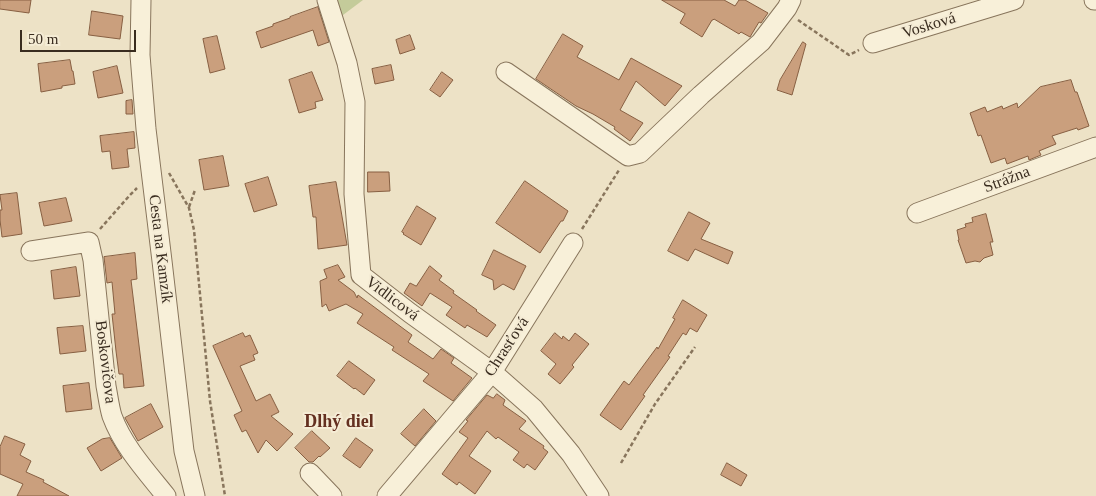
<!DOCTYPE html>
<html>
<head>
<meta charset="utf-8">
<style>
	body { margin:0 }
	#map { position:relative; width:1096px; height:496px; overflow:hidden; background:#ede2c6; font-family:Georgia,serif }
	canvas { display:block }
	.scale { position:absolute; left:20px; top:30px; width:116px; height:22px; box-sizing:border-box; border:2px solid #392c1f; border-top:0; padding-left:6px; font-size:15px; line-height:18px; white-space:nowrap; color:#392c1f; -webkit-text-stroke:4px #f5ecd5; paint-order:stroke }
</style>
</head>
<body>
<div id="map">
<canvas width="1096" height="496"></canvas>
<div class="scale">50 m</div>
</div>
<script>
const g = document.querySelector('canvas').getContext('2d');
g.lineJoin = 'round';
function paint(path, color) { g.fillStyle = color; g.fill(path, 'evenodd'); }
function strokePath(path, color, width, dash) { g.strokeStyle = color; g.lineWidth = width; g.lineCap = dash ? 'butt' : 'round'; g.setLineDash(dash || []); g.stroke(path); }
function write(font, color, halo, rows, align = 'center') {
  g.font = font + ' Georgia,serif'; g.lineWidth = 4; g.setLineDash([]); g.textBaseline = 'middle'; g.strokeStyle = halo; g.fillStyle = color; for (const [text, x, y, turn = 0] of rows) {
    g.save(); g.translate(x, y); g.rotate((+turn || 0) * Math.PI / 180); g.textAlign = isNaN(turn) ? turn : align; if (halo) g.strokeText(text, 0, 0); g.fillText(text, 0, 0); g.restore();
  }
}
paint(new Path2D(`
	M332,0H363L339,18Z`), '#c4cb9a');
const building = new Path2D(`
	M0,0H31L29,13L0,9Z
	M662,0H724L735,6L739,0H745L768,13L761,23L759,22L750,37L741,32L739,34L714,19L713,20H712L702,37L680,23L685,14Z
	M318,7L329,42L318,46L313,30L261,48L256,32L273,26V24L290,18V17Z
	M92,11L123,16L120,39L89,35Z
	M563,34L583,46L577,57L619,80L631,58L682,86L665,106L636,81L620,110L643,123L630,141L614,129L615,127L593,114L576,106L536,79Z
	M410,35L415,49L400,54L396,40Z
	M217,36L225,69L210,73L203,39Z
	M803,42L806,44L792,95L777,90L780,80Z
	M70,60L72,71H73L75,84L62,86V88L41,92L38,64Z
	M391,65L394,80L375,84L372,69Z
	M117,66L123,93L98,98L93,72Z
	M312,72L323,100L315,102L316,108L299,113L289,80Z
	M442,72L453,80L440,97L430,90Z
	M1071,80L1075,92H1077L1089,126L1078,130L1077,128L1052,136L1056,144L1039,151L1041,155L1029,160L1028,156L1007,164L1005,158L991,163L981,135L978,136L970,113L985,107L987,112L1002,106L1003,109L1017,103L1018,108L1040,87Z
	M132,100L133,114H126V101Z
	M134,132L135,148L127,149L129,167L112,169L110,151L102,152L100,136Z
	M223,156L229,186L204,190L199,160Z
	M368,172H389L390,191L368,192Z
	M268,177L277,205L254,212L245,184Z
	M525,181L568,211L563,221H561L540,253L496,223Z
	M336,182L347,245L318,249L316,217H313L309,186Z
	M17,193L22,234L2,237L0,220V210H2L0,195Z
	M66,198L72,221L44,226L39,203Z
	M417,206L436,218L421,245L403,234L404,233L402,232Z
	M689,212L710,223L701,239L733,252L728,264L695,249L688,261L668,251Z
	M986,214L993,242H990L993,255L984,258L980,262L975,261L966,263L958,240H959L957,230L966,227L965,224L973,222L972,218Z
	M494,250L526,266L514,290L503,284L494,290L493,280L482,275Z
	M135,253L137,279L131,280L144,386L124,388L123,374H119L116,351L112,314H115L112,282L107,283L104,257Z
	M338,265L345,277L338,280L354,292L357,298L358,295L412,335L408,342L433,359L441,349L454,358L451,363L472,378L453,401L423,381L429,374L392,350L394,347L357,323L363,314L346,304L329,311L326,304L322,307L320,281L327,278L324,270Z
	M430,266L442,276L439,280L454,291L453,293L477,310L476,311L496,325L487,337L467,325L465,328L446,315L452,307L430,293L422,306L404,293L410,283L416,286Z
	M76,267L80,296L54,299L51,271Z
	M683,300L707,315L697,332L690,328L686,335L683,333L668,356L670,357L643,395L645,396L621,430L600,415L624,381L629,385L657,347L658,349L675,319L673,318Z
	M83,326L86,351L60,354L57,328Z
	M243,333L245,337L250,335L258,353L253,355L255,360L240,366L256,401L270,394L279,412L271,416L293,434L277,451L266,440L258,453L246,430L242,432L234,415L242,411L213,346Z
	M555,333L562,339L563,336L569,341L575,333L589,344L572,365L574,367L560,384L548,374L556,364L541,351Z
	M349,361L375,380L364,395L355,388L354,389L337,376Z
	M89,383L92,409L66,412L63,386Z
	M497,394L505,400L503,405L526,421L519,429L544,446L543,448L548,452L535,470L527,464L524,468L513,460L519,452L498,437L496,439L487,431L469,456L491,471L475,494L459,482L457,485L442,474L468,438L459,432L468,421L466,420L487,395L493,398Z
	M151,404L163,427L138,441L125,418Z
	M424,409L436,421L415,446L401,434Z
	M312,431L330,448L320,457L319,456L313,462H309L295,448Z
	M5,436L25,444L20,455L31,461L26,472L44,480L43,482L69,496H17L23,484L0,474V447Z
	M110,438L122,458L101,471L87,448L102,439Z
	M356,438L373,450L360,468L343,456Z
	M727,463L747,475L741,486L721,475Z`);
paint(building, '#ca9f7d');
strokePath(building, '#875f42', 1);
const minor = new Path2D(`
	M141,0L140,55L146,129L162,261L184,451L195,496
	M327,0L347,63L355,102L354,194L361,275L410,313L492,372L534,409L571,454L599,496
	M1094,0H1096
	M873,43L1014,0
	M506,72L628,156L640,153L701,95L761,42L787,8L791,0
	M917,213L1096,147
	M31,251L89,242L93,260L106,386C108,396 109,406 112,416C123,446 146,471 166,496
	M310,473L332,496
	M387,496L492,372L573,243`);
strokePath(minor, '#88755c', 21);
strokePath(new Path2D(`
	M798,20L849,55L859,50
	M169,173L189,208L194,230L210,401L225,496
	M189,207L195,190
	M100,229L130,195L137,188
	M582,229L619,170
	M621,463L655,404L695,347`), '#88755c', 2.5, [4, 2.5]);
strokePath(minor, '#f8f0d9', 19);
write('16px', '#392c1f', '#f5ecd5', [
	["Vosková",929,26,-17],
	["Strážna",1007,180,-21],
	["Cesta na Kamzík",160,249,83],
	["Vidlicová",392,299,37],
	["Chrasťová",507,347,-57],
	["Boskovičova",105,362,83]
]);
write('bold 18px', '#643020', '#f5ecd5', [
	["Dlhý diel",339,422]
]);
</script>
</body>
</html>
